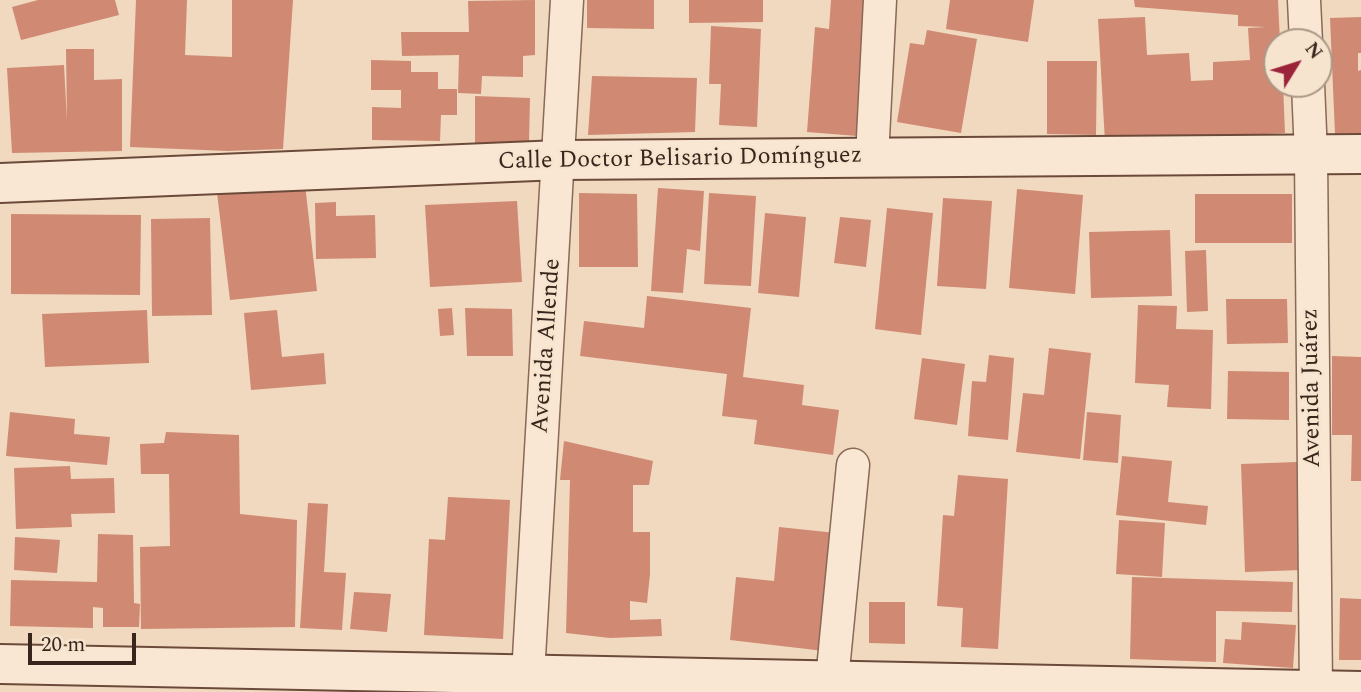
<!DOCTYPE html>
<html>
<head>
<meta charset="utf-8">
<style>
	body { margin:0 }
	#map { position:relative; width:1361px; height:692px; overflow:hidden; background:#f0d9bf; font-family:Spectral,serif }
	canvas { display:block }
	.north { position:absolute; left:1263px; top:28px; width:70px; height:70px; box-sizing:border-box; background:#f7e4cf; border:2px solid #ab9887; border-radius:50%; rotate:52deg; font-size:19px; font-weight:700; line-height:28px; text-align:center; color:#38251c }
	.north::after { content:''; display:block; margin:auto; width:24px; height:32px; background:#9b243b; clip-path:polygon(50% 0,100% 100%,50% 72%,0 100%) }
	.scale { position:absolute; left:28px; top:633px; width:108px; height:32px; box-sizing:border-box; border:4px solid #38251c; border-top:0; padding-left:9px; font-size:21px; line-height:24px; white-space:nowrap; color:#38251c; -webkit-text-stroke:5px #f7e4cf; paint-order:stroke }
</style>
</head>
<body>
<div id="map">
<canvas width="1361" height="692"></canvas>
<div class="north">N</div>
<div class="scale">20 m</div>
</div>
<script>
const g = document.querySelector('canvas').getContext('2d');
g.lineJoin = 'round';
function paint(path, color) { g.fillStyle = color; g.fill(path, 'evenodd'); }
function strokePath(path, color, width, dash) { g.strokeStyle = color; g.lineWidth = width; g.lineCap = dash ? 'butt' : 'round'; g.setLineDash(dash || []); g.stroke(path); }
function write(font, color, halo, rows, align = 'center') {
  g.font = font + ' Spectral,serif'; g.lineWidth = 5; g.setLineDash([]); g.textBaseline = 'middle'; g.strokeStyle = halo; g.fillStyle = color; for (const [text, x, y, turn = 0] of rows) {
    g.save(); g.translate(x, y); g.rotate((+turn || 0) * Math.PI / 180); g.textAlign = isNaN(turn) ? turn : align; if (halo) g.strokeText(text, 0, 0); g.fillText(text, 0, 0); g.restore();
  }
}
paint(new Path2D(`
	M38,0H115L119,15L21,40L12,7Z
	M136,0H187L185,55L232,57V0H293L283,149L228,151L130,147Z
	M535,0V55L523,56V77L482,76L481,94L458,93L459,55L402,56L401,32H469L468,1Z
	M587,0H654V29L587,28Z
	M689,0H763V22L689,23Z
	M831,0H867L857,136L807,132L815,27L829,29Z
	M950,0H1034L1028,42L946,29Z
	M1134,0H1278L1280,42H1277V84H1283L1285,133L1105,142L1098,19L1145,17L1147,55L1189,53L1191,81L1213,80V62L1250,60L1248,28L1266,27L1238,26V15L1135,7Z
	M1361,17V53H1358V71L1361,70V133L1335,134L1330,18Z
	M711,26L761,29L757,127L719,125L721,84H709Z
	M927,30L977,39L961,133L897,122L910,43L924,45Z
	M66,49H94V80L122,79V151L12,153L7,68L64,65L67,121Z
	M371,60L411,61V72H438V89H457V115H441L440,141L372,140V107L401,108V90H371Z
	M1047,61H1097L1096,135L1047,134Z
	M592,76L697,78L695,132L588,135Z
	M475,96L530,98L529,144L475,143Z
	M305,184L317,291L230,300L217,193Z
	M658,188L704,191L700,251L687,249L683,293L651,291Z
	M1017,189L1083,195L1075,294L1009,288Z
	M579,193L637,194L638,267H579Z
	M709,193L756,196L751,286L704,284Z
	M1195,194H1292V243H1195Z
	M943,198L992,201L986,289L937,286Z
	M517,201L522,282L430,287L425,205Z
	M336,202V216L375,215L376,258L316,259L315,203Z
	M887,208L933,213L921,335L875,329Z
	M765,213L806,217L799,297L758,293Z
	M11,214L141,215L140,295L11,294Z
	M840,217L871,220L866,267L834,263Z
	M210,218L212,315L152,316L151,219Z
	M1170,230L1172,296L1091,298L1089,232Z
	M1206,250L1208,311L1187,312L1185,251Z
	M647,296L751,308L743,377L804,385L802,405L839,410L833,455L754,444L757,420L722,416L727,374L580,356L584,321L644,328Z
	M1226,299H1287L1288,343L1227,344Z
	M1138,305L1177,306L1176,329L1213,330L1211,409L1167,407L1169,385L1135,383Z
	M452,308L454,335L440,336L438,309Z
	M465,308L512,309L513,356H467Z
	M147,310L149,363L45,367L42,314Z
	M277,310L282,357L324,353L326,384L251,390L244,313Z
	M1049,348L1091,353L1080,459L1016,452L1023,393L1044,395Z
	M989,355L1014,358L1008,440L968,436L972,381L986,382Z
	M1332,356L1361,357V481H1351L1352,435H1332Z
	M922,358L965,364L957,425L914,419Z
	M1228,371L1289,372V420L1227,419Z
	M10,412L75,419L74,434L110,437L107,465L6,456Z
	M1087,412L1121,415L1118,463L1083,460Z
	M166,432L239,435L240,514L297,520L295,627L141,629L140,547L170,546L169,474H141L140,444L164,443Z
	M564,441L653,461L649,485H633V532H650V574L647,603L630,601V620L661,619L662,636L610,638L566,633L570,480H560Z
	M1122,456L1172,461L1168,502L1208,506L1206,525L1116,515Z
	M1297,462L1301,570L1245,572L1241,464Z
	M70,466L71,479L114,478L115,513L71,514L72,527L16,529L14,468Z
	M958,475L1008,479L998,649L961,647L963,608L937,606L943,515L954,516Z
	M448,497L510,500L503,639L424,635L429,539L445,540Z
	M308,503L328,504L324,572L346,573L342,630L300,628Z
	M1119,520L1165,523L1162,577L1116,574Z
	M779,527L836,533L824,651L730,640L736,577L774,581Z
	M98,534L133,535L134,603L140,604L139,627H103V608L93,607V628L10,626L11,580L97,582Z
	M15,537L60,540L57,573L14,570Z
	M1132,577L1293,582L1292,612L1216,611V662L1130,659Z
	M354,592L391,594L387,632L350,629Z
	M1340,598L1361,599V660H1339Z
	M869,602H905V644L869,643Z
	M1242,622L1296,625L1293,668L1223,663L1225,639L1241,640Z`), '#d08973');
const street = new Path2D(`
	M1304,0L1306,42
	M1308,84L1311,155L1316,692
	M872,158L880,0
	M832,680L853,465
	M527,692L567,0`);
const secondary = new Path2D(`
	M0,183L560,160L1361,154
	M0,664L1361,691`);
strokePath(street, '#896957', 35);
strokePath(secondary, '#6b4a3a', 42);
strokePath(street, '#fae7d3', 32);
strokePath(secondary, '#fae7d3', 38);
write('24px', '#38251c', '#f7e4cf', [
	["Calle Doctor Belisario Domínguez",680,160,-1],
	["Avenida Allende",548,346,-86],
	["Avenida Juárez",1313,388,-91]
]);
</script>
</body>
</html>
